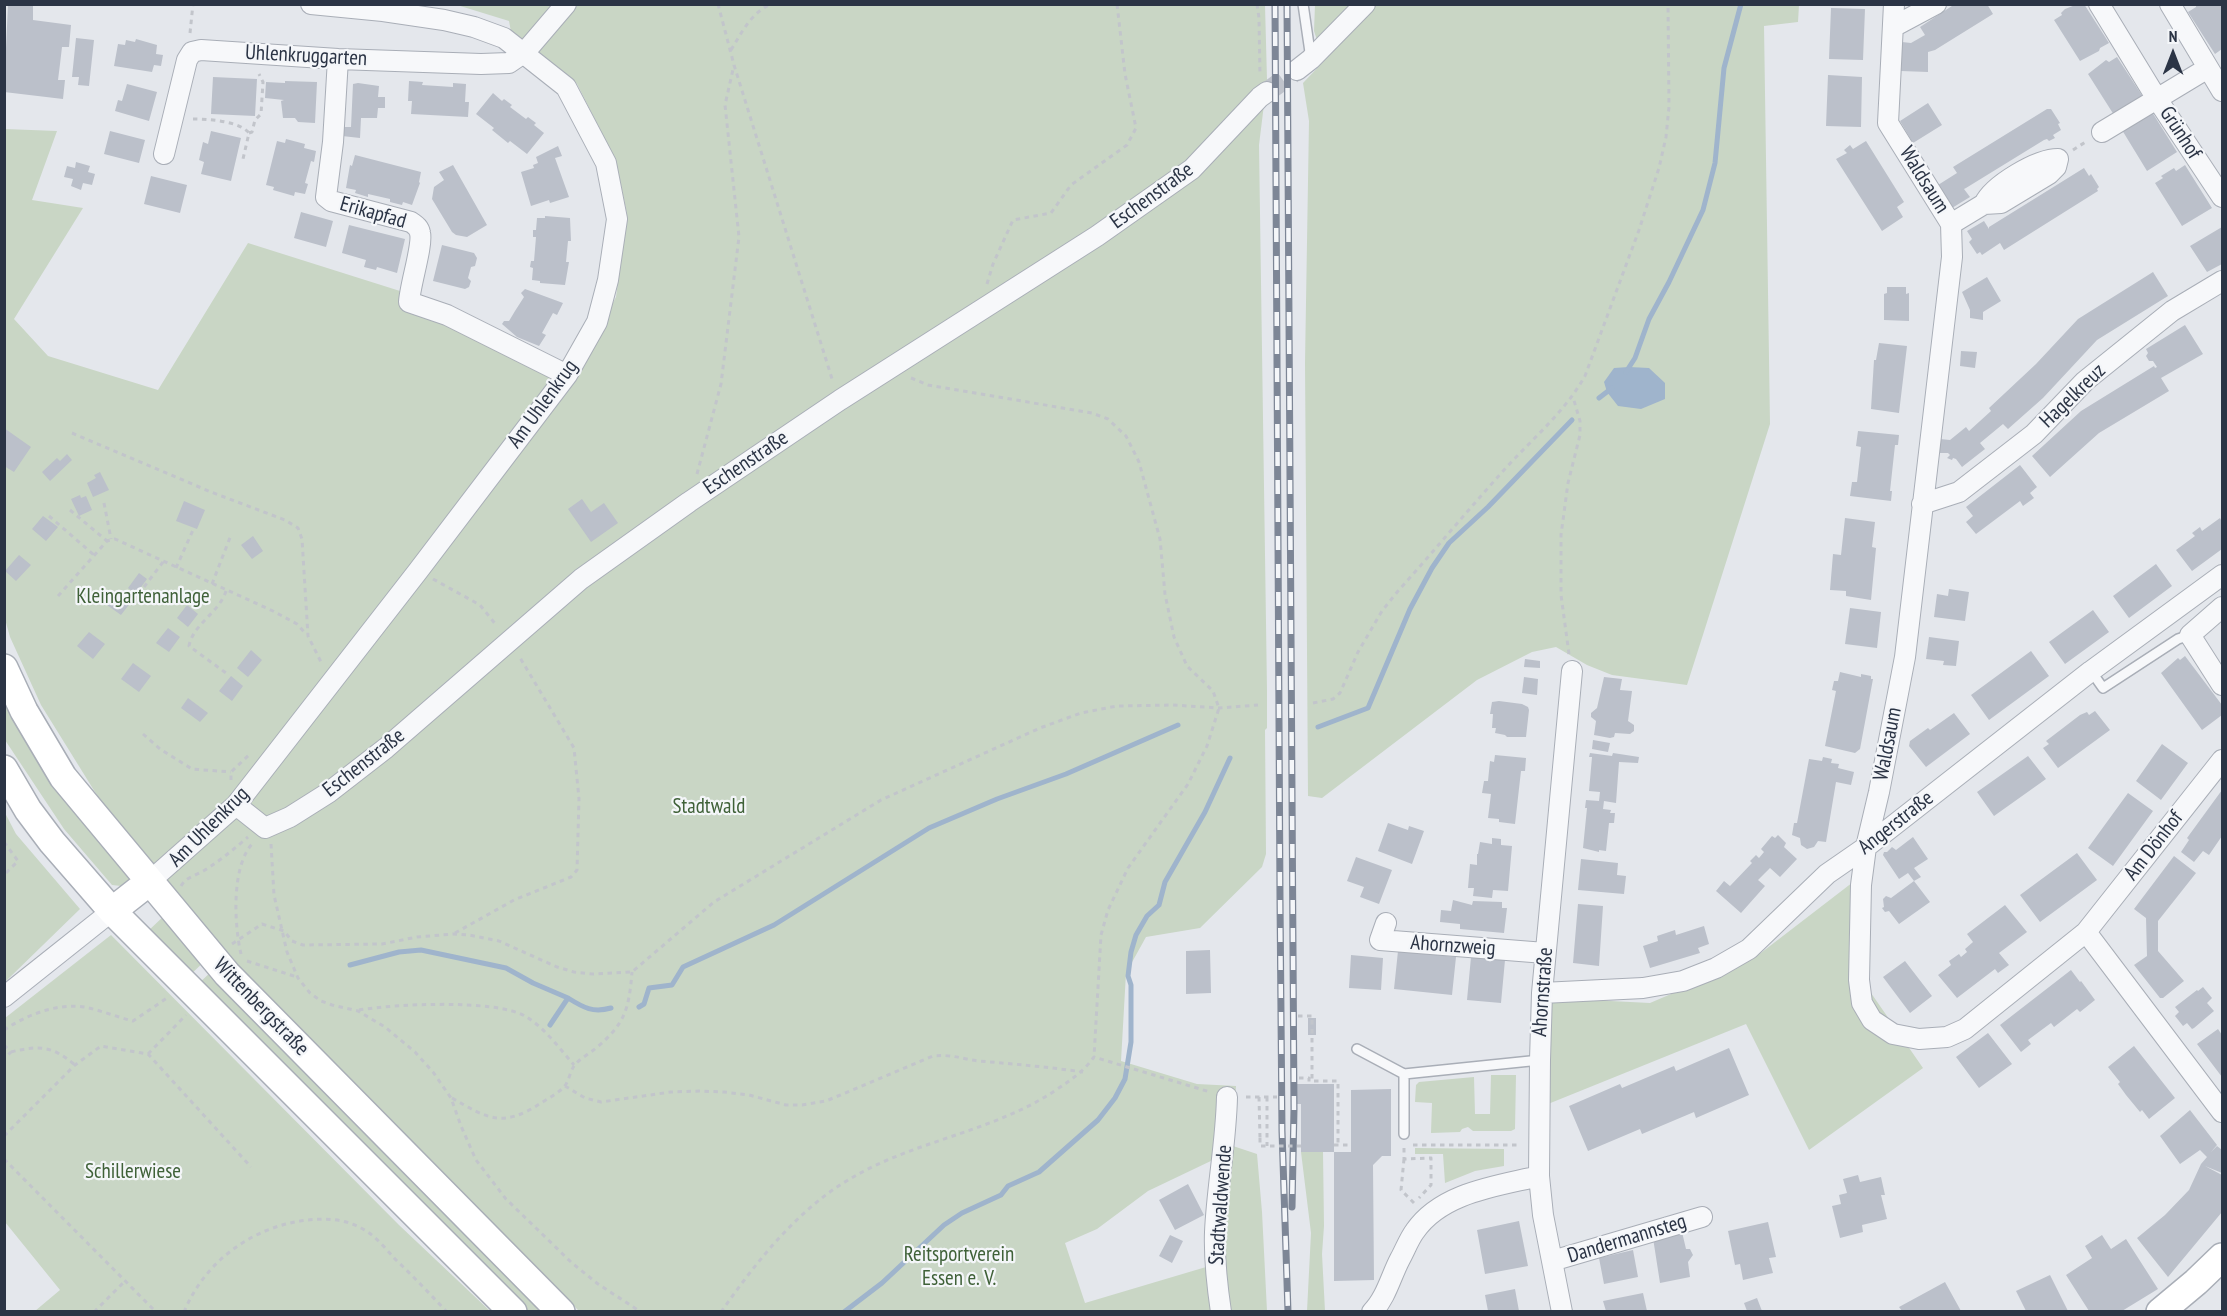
<!DOCTYPE html>
<html>
<head>
<meta charset="utf-8">
<style>
	body { margin:0 }
	#map { position:relative; width:2227px; height:1316px; overflow:hidden; background:#e4e7ec; font-family:"PT Sans Narrow",sans-serif }
	canvas { display:block }
	.frame { position:absolute; inset:0; border:6px solid #2b3445; pointer-events:none }
	.north { position:absolute; left:2143px; top:24px; width:60px; height:60px; -webkit-text-stroke:4px #f4f6f9; paint-order:stroke; rotate:0deg; font-size:16px; font-weight:700; line-height:24px; text-align:center; color:#2b3445 }
	.north::after { content:''; display:block; margin:auto; width:21px; height:27px; background:#2b3445; clip-path:polygon(50% 0,100% 100%,50% 72%,0 100%) }
</style>
</head>
<body>
<div id="map">
<canvas width="2227" height="1316"></canvas>
<div class="frame"></div>
<div class="north">N</div>
</div>
<script>
const g = document.querySelector('canvas').getContext('2d');
g.lineJoin = 'round';
function paint(path, color) { g.fillStyle = color; g.fill(path, 'evenodd'); }
function strokePath(path, color, width, dash) { g.strokeStyle = color; g.lineWidth = width; g.lineCap = dash ? 'butt' : 'round'; g.setLineDash(dash || []); g.stroke(path); }
function write(font, color, halo, rows, align = 'center') {
  g.font = font + ' "PT Sans Narrow",sans-serif'; g.lineWidth = 4.5; g.setLineDash([]); g.textBaseline = 'middle'; g.strokeStyle = halo; g.fillStyle = color; for (const [text, x, y, turn = 0] of rows) {
    g.save(); g.translate(x, y); g.rotate((+turn || 0) * Math.PI / 180); g.textAlign = isNaN(turn) ? turn : align; if (halo) g.strokeText(text, 0, 0); g.fillText(text, 0, 0); g.restore();
  }
}
paint(new Path2D(`
	M457,5H1265L1267,80L1259,145L1267,691V728L1265,730L1266,854L1262,867L1200,928L1146,937L1126,973L1121,1061L1197,1084L1236,1086L1233,1146L1257,1154L1262,1212L1267,1311H579L319,1052L131,850L41,705L10,637L5,619V129L57,131L32,200L83,208L14,319L48,356L158,390L248,243L400,291L571,381L616,297L627,214L616,161L577,84L512,37L509,21ZM1215,1159L1209,1213L1206,1267L1085,1303L1065,1243L1097,1229L1148,1191Z
	M1315,5H1799L1798,22L1764,26L1770,424L1687,685L1612,675L1587,665L1556,647L1532,652L1477,680L1322,798L1308,796L1305,363L1309,121L1303,83L1324,61L1314,31Z
	M4,684L130,875V879L121,886L112,885L64,829L5,740Z
	M4,811L16,834L80,909L5,982Z
	M1857,879L1862,980L1923,1068L1809,1150L1746,1024L1548,1104L1552,998L1650,1003L1753,959Z
	M165,915L207,959L189,976L147,932Z
	M111,935L399,1225L490,1311H35L60,1290L5,1222V1018Z
	M212,971L550,1311H525L198,984Z
	M1491,1075H1516L1515,1129L1511,1131H1473L1468,1127L1462,1129L1460,1132L1431,1133L1432,1103L1415,1102L1416,1085L1419,1082L1474,1077L1475,1114H1490Z
	M1415,1148L1504,1149V1166L1475,1171L1445,1183L1443,1154H1415Z
	M1301,1152H1323L1324,1226L1322,1254L1325,1311H1307L1311,1233Z`), '#c9d6c5');
paint(new Path2D(`
	M1629,367L1649,368L1665,383V399L1641,409L1618,406L1607,392L1604,382L1614,368Z`), '#9fb4cc');
strokePath(new Path2D(`
	M1626,372L1635,358L1649,319L1669,282L1703,210L1715,163L1724,68L1741,4
	M1599,398L1612,388
	M1318,727L1368,708L1410,609L1432,568L1449,543L1488,507L1572,420
	M350,965L399,952L421,950L506,968L533,983L568,998
	M639,1007L644,1004L649,988L672,985L683,967L774,925L929,828L997,799L1066,774L1178,725
	M550,1025L568,998C584,1008 593,1013 611,1008
	M844,1312L882,1283L944,1225L962,1213L1001,1195L1008,1186L1039,1172L1098,1120L1115,1098L1125,1079L1131,1042V985L1128,976L1131,952L1136,935L1147,916L1159,905L1165,882L1205,812L1230,758`), '#9fb4cc', 5);
paint(new Path2D(`
	M8,4L33,5V20L71,25L69,47H62L60,64L58,80H65L63,99L4,92Z
	M1955,4H1987L1993,14L1935,50L1928,52V72L1901,71L1902,42L1911,43L1925,35L1920,27Z
	M2078,4H2084L2109,43L2100,48L2099,51L2080,61L2054,20L2062,15L2061,13L2065,9Z
	M2196,4H2222V49L2215,54L2188,12L2196,7Z
	M1831,8L1865,9L1863,60L1829,59Z
	M76,38L94,40L89,86L78,85L79,77H72Z
	M136,39L157,45L156,54L163,55L161,66L154,65L152,72L114,66L118,44L125,45L126,40L135,42Z
	M2117,57L2143,97L2114,115L2088,74L2106,60L2109,62Z
	M1828,75L1862,77L1861,127L1826,126Z
	M213,77L257,79L255,116L211,114Z
	M285,81L317,82L315,123L298,122L295,118H283L281,101L284,100L265,98L266,82L285,83Z
	M409,81L423,82L422,85L453,87V83L466,84L465,102H469L468,117L411,114L412,101H408Z
	M358,83L379,86L378,97H385V108H378L377,118H361L360,138L342,136L343,127H351L353,84Z
	M127,84L157,92L149,121L115,111L118,100L122,101Z
	M493,93L502,101L504,99L512,105L510,107L526,119L528,117L536,123L534,125L544,133L527,154L510,141L508,143L492,130L494,128L476,114Z
	M1928,103L1942,125L1913,143L1900,121Z
	M2047,109H2051L2060,123L2058,124L2061,130L2053,135L2055,138L2049,141L2047,139L2044,140L1966,188L1964,189L1970,197L1952,208L1947,200L1944,202L1938,185L1957,173L1953,167Z
	M2152,112L2177,152L2147,171L2122,130Z
	M110,131L145,140L139,163L104,154Z
	M211,131L241,138L231,181L201,174L204,162L199,160L203,142L208,144Z
	M286,139L305,144L304,148L316,151L314,162L311,161L305,183L308,184L305,194L295,192L294,196L273,190L274,187L266,185L277,141L285,143Z
	M1866,141L1904,202L1897,207L1903,217L1882,231L1836,159L1847,153L1844,150L1850,145L1853,149Z
	M558,146L562,156L555,158L569,197L550,203L549,200L531,206L521,172L534,168L533,165L538,163L536,157Z
	M355,155L421,172L419,182L420,183L412,205L403,202L402,205L390,202V199L368,194V197L355,193L356,190L346,188L350,165L352,166Z
	M76,162L90,166L88,172L95,174L92,185L83,183L81,190L71,186L73,179L64,177L67,166L75,168Z
	M453,165L487,225L467,237L456,235L452,232L432,199L434,187L444,180L439,172Z
	M2185,165L2212,208L2182,226L2155,183L2163,178L2161,176L2174,168L2176,171Z
	M2084,168L2089,176L2091,174L2099,187L2097,189L2098,191L2004,250L2000,243L1982,255L1980,252L1977,254L1969,242L1972,239L1967,231L1984,221L1989,229V227Z
	M151,176L187,185L180,213L144,204Z
	M301,212L333,221L326,247L294,238Z
	M545,216L570,218L571,241H568L566,262H569L565,285L540,283V281L532,280L533,268L530,267L531,261H534L536,237H533V230H536L537,218H545Z
	M349,225L405,239L397,273L377,267L376,270L364,267L366,260L342,253Z
	M2222,227V264L2207,272L2190,246Z
	M442,245L474,253L477,258L475,266L471,267L468,278L471,281L469,287L465,289L433,281Z
	M2153,272L2168,296L2097,340L2043,398L2008,429L2003,424L1980,443L1985,449L1962,467L1956,459L1953,458L1952,460L1947,458L1950,455L1948,453H1939L1940,439L1950,440L1966,427L1969,431L1991,411L1989,408L2036,364L2078,319Z
	M1987,277L2001,301L1983,312V320L1970,318V310L1962,292Z
	M1887,287H1906V294L1909,293V321L1884,320V294L1887,293Z
	M525,289L563,303L557,315L553,313L542,333L546,335L539,346L517,337L502,324L504,321H509L515,311L524,297L521,293Z
	M2185,325L2203,354L2161,378L2169,391L2099,433L2050,477L2032,456L2081,411L2154,366L2155,368L2157,367L2153,361H2149L2146,356L2148,353L2146,349Z
	M1879,343L1907,346L1899,413L1871,409L1874,360H1876Z
	M1961,351L1977,352L1975,368L1960,366Z
	M4,428L31,447L14,472L4,466Z
	M1858,431L1899,435L1898,445H1895L1890,491H1892L1891,501L1850,496L1852,482H1857L1861,447L1856,446Z
	M67,454L72,460L50,481L42,472L57,458L60,461Z
	M2020,465L2037,487L2030,493L2034,498L2023,506L2020,501L1976,534L1966,522L1973,516L1966,507Z
	M100,472L109,490L93,497L87,483L96,478L94,475Z
	M80,495L81,498L86,496L92,510L79,516L71,499Z
	M582,499L591,512L604,503L618,523L591,542L568,509Z
	M184,501L205,510L197,529L176,521Z
	M43,516L58,527L46,541L32,529Z
	M1845,518L1875,522L1872,547L1876,548L1871,600L1846,596V591L1830,590L1833,554L1841,555Z
	M2220,518L2222,522V549L2192,571L2176,550L2195,536L2192,533L2200,527L2202,531Z
	M253,536L263,551L252,559L241,545Z
	M19,555L31,565L16,581L5,571Z
	M2156,564L2172,586L2129,618L2113,596Z
	M139,573L147,579L136,594L128,588Z
	M1949,589L1969,592L1965,621L1934,617L1937,594L1948,596Z
	M118,592L131,602L121,615L107,605Z
	M187,605L198,614L188,627L177,618Z
	M1850,608L1881,612L1877,648L1845,644Z
	M2093,610L2109,632L2065,664L2049,642Z
	M168,628L180,637L169,652L156,643Z
	M89,632L105,644L93,659L77,646Z
	M1929,637L1959,641L1956,666L1943,665L1944,661L1926,659Z
	M251,650L262,660L248,677L237,668Z
	M2031,651L2049,676L1989,720L1971,695Z
	M2185,656L2222,705V715L2202,730L2161,673L2178,658L2180,660Z
	M1525,659L1540,661V668L1524,667Z
	M133,663L151,676L139,692L121,679Z
	M1840,672L1861,677V674L1871,676V679H1873L1860,749L1855,753L1825,746L1836,691L1832,690L1834,681H1838Z
	M231,676L243,686L232,701L219,691Z
	M1524,677L1538,679L1537,695L1522,693Z
	M1604,677L1622,679L1620,690L1632,691L1628,721L1634,725V731L1630,734L1615,733L1614,737L1610,738L1594,735L1596,721L1591,717V713L1597,708Z
	M188,698L208,713L200,722L181,708Z
	M1499,701L1522,704L1528,707L1529,710L1526,737H1507L1505,735L1495,733L1496,728H1492L1493,714H1490L1492,702Z
	M2095,711L2110,730L2058,768L2043,748L2049,744L2046,741L2080,715L2087,712L2089,715Z
	M1954,713L1970,734L1926,767L1909,746L1910,741L1928,728L1930,730Z
	M1593,740L1610,743L1608,752L1592,749Z
	M2162,744L2188,763L2161,800L2136,781Z
	M1590,753L1612,756L1613,753L1639,757L1638,763L1619,762L1616,803L1604,801L1603,809L1611,810L1610,813H1615L1614,823H1609L1606,851L1599,850V852L1583,848L1587,808H1585L1586,800L1599,801L1600,792L1589,791L1592,757H1589Z
	M1495,755L1526,758L1525,771H1521L1515,824L1499,822V819L1488,818L1491,794L1482,793L1484,781H1488L1490,761L1494,762Z
	M2028,756L2046,779L1994,816L1977,792Z
	M1823,757L1832,759L1831,763L1839,764L1838,768L1854,772L1851,785L1836,782L1826,842L1818,841L1814,847L1807,849L1801,845L1800,838L1792,835L1794,823H1797L1809,759L1822,761Z
	M2222,790V836L2209,855L2203,851L2194,862L2181,852L2189,840L2187,838Z
	M2128,793L2153,811L2113,866L2088,848Z
	M1388,823L1408,830L1409,826L1424,831L1412,864L1378,851Z
	M1778,835L1786,843L1784,847L1797,859L1780,877L1770,868L1758,880L1765,886L1741,913L1716,891L1724,881L1730,886L1752,863L1750,861L1756,855L1759,858L1764,852L1761,849L1772,836L1775,838Z
	M1913,837L1928,859L1914,868L1921,877L1914,881L1908,873L1899,879L1883,855L1884,852H1887L1892,847L1896,850Z
	M1492,838L1501,839V845L1512,846L1508,891L1493,890L1492,898L1473,896L1474,888H1468L1470,864L1477,865V854H1478L1480,842L1492,844Z
	M2077,853L2097,880L2040,922L2020,895Z
	M2174,856L2196,873L2158,921V951L2184,981L2163,998H2160L2134,965L2147,956L2146,918L2134,909Z
	M1356,857L1392,870L1379,904L1360,897L1364,887L1347,881Z
	M1581,859L1618,863L1617,875L1626,876L1624,894L1578,890Z
	M1914,881L1930,902L1899,924L1889,911L1885,912L1882,908L1884,907L1883,899L1886,896L1891,898Z
	M1453,900L1472,905L1473,901L1502,902V908H1507L1504,933L1460,929V924L1440,922L1441,910L1451,911Z
	M1578,904L1603,906L1599,966L1573,963Z
	M2005,905L2027,932L1999,953L2009,965L1998,973L1995,969L1957,998L1938,975L1951,965L1949,961L1959,954L1961,957L1967,952L1965,949L1973,942L1967,934Z
	M1704,926L1709,944L1698,948L1700,953L1650,968L1643,946L1658,941L1657,936L1675,930L1676,935Z
	M1210,950L1211,993L1186,994V951Z
	M1398,951L1456,957L1452,995L1394,989Z
	M1351,955L1383,958L1381,990L1349,988Z
	M1471,957L1505,960L1501,1003L1467,1000Z
	M1905,961L1932,996L1910,1013L1883,977Z
	M2071,970L2080,982L2081,981L2095,1000L2080,1012L2077,1009L2054,1027L2051,1023L2028,1040L2031,1044L2021,1052L2000,1025Z
	M2203,987L2212,998L2207,1003L2214,1011L2194,1028L2192,1029L2187,1023L2183,1026L2175,1016L2179,1012L2175,1007L2197,990L2198,991Z
	M1308,1018H1316V1035H1308Z
	M2218,1029L2222,1035V1077L2197,1044Z
	M1988,1033L2012,1064L1979,1088L1956,1057Z
	M2134,1046L2175,1098L2149,1119L2142,1110L2140,1112L2126,1095L2118,1084L2120,1082L2108,1067Z
	M1729,1048L1749,1095L1696,1118L1694,1112L1642,1134L1640,1129L1588,1151L1569,1106L1620,1084L1622,1088L1674,1066L1676,1071Z
	M1297,1084H1334V1152H1301V1104H1297Z
	M1391,1089V1156H1382L1373,1165L1374,1280L1334,1281V1152H1351V1090Z
	M2190,1110L2217,1145L2211,1152L2217,1146L2222,1150V1173L2205,1166L2222,1175V1212L2168,1277L2137,1238L2165,1215L2189,1190L2201,1164L2207,1157L2200,1150L2180,1164L2160,1136Z
	M1858,1175L1860,1182L1881,1177L1885,1195H1881L1887,1219L1862,1225L1863,1232L1840,1238L1832,1206L1841,1204L1839,1195L1847,1193L1843,1179Z
	M1188,1184L1204,1215L1175,1230L1159,1200Z
	M1519,1221L1528,1266L1485,1274L1477,1230Z
	M1768,1222L1776,1257L1769,1258L1773,1273L1743,1280L1740,1264L1735,1265L1728,1231Z
	M1682,1232L1686,1249H1690L1693,1255L1688,1262L1690,1277L1660,1283L1653,1238Z
	M1170,1235L1183,1241L1172,1263L1159,1256Z
	M2102,1235L2111,1249L2126,1239L2158,1289L2122,1311H2089L2066,1275L2092,1258L2085,1246Z
	M1633,1250L1638,1277L1604,1284L1599,1258Z
	M2050,1275L2068,1311H2026L2016,1291Z
	M1945,1282L1961,1311H1902L1899,1307Z
	M1515,1289L1519,1311H1488L1485,1295Z
	M1643,1293L1647,1311H1606L1603,1301Z
	M1757,1298L1762,1311H1747L1744,1303Z`), '#bbc0ca');
strokePath(new Path2D(`
	M1267,92L1297,70`), '#bfc3cb', 20, [20, 10]);
const lane = new Path2D(`
	M1303,4L1311,59
	M2091,671L2103,688L2178,639L2190,635
	M1357,1049L1404,1074
	M1404,1134V1074L1540,1060`);
const street = new Path2D(`
	M1894,4L1888,123L1951,224L1952,257L1905,657L1879,792L1866,847L1861,885L1859,980L1862,1003L1872,1020L1893,1034L1919,1039L1947,1037L1965,1029L2086,932L2222,760
	M2099,4L2157,99L2222,197
	M2170,4L2222,91
	M1893,27L1936,4
	M338,59L333,142L326,197L331,201L411,222C415,225 419,227 420,233C423,245 410,285 409,302L447,315L567,375
	M1297,70L1311,59L1365,4
	M2102,132L2208,68
	M164,154L187,60L192,52L201,50L338,59L481,64L509,63L525,52L566,4
	M1951,224L1984,204L2001,203L2049,174L2056,167L2058,159C2037,159 1993,185 1984,204
	M1922,504L1959,492L2034,434L2085,381L2172,311L2222,281
	M2222,607L2190,635L2222,685
	M236,805L265,828L290,817L328,793L386,748L581,579L689,502L840,400L1097,236L1192,169L1260,97L1267,92
	M149,882L236,805L418,571L567,375L597,322L608,280L617,219L606,163L566,87L504,38L474,27L444,20L383,11L311,4
	M1386,923L1380,940L1545,953
	M2086,932L2222,1112
	M1542,993L1643,988L1683,981L1716,968L1749,949L1827,874L1866,847L2091,671L2222,575
	M4,997L112,911
	M1552,1261L1702,1217
	M1221,1312C1217,1285 1214,1259 1215,1232C1217,1187 1226,1143 1227,1097
	M1372,1312C1386,1298 1391,1276 1400,1259C1405,1250 1409,1239 1415,1231C1442,1192 1498,1186 1539,1176
	M1562,1312L1543,1215L1539,1176L1540,1060L1542,993L1572,671`);
const secondary = new Path2D(`
	M4,668L24,711L63,777L227,974L561,1312
	M4,769L28,810L52,842L112,911L513,1312
	M112,911L149,882
	M2160,1312L2196,1282L2222,1257`);
strokePath(lane, '#a9aeb7', 12);
strokePath(street, '#a9aeb7', 22);
strokePath(secondary, '#a9aeb7', 30);
strokePath(new Path2D(`
	M718,4L734,65L833,382
	M1257,4L1259,18L1260,75
	M190,33L193,4
	M731,50C742,32 751,13 771,4
	M193,119C209,119 239,121 249,133L243,159L240,160
	M249,133L252,132L255,120L261,114L263,82L259,74
	M2073,150L2087,141
	M987,284L993,264L1013,220L1051,213L1071,185L1127,145L1136,128L1125,74L1117,4
	M911,378L928,385L1092,413L1108,419L1126,436L1139,462L1160,539L1165,594L1174,637L1187,666L1213,691L1219,708L1207,746L1188,784L1128,868L1108,910L1101,935L1094,1057
	M72,433L211,492L285,520L298,528L302,539L308,636L322,664
	M697,474L721,384L739,237L725,105L734,65
	M104,503L111,539
	M70,510L107,541
	M49,516L94,555
	M176,568L193,530
	M433,579L480,605L497,626
	M212,584L231,535
	M144,587L163,562
	M226,591C219,613 193,624 189,646L226,673
	M58,596L107,541L115,539L273,611L297,624L306,634
	M1569,654L1561,595V535L1568,483L1580,435V421L1573,397
	M1313,703L1333,699L1340,693L1358,652L1382,611L1398,591C1434,551 1468,510 1504,470C1532,439 1564,413 1585,376L1639,230L1659,168L1666,137L1669,107L1668,4
	M143,734L160,749L192,769L231,772
	M231,780V772L251,753
	M4,842L18,861L4,875
	M271,844L274,895L287,952L298,978L310,993L321,1001L332,1005L358,1011L385,1027L415,1052L433,1072L451,1098L461,1126L476,1160L506,1199L572,1263L598,1284L641,1312
	M181,886C186,877 197,875 205,870C221,860 234,849 248,837
	M455,933L514,900L571,877L577,870L579,799L574,748L519,656
	M232,944L262,924L284,931L292,941L303,945L382,944L417,937L453,934L469,935L499,941L557,967L574,972L593,974L632,972L714,902L881,800L1040,728L1081,713L1117,706L1173,705L1219,708L1258,705
	M241,954C234,924 231,864 254,842
	M247,961L297,977
	M359,1010C395,1004 495,999 525,1016C544,1027 560,1049 574,1065
	M1298,1016H1312V1081H1338V1145
	M4,1030C27,1015 56,1003 84,1007C100,1010 117,1017 133,1021L167,998
	M4,1045L11,1052L4,1059
	M11,1052C39,1045 53,1046 75,1065
	M148,1054L186,1015
	M1299,1078H1309V1084
	M565,1086L585,1098L601,1102L671,1092L699,1091L724,1092L749,1095L786,1105H802L826,1101L933,1056C953,1054 961,1059 979,1061C1014,1064 1048,1067 1083,1072
	M1246,1097H1277
	M1259,1097L1260,1138
	M1267,1097V1146
	M452,1098C488,1119 503,1128 541,1103C549,1098 558,1093 564,1087C569,1081 570,1072 574,1066C579,1059 589,1054 596,1048C625,1024 629,1009 632,972
	M4,1136L75,1065L101,1046L148,1054L251,1167
	M1334,1145H1351
	M1413,1145H1520
	M1404,1148V1159L1431,1158V1185L1419,1198
	M4,1159L156,1312
	M1404,1159L1401,1190L1414,1203
	M94,1312L126,1280
	M184,1312C205,1261 253,1226 308,1220C326,1218 345,1219 361,1228C375,1235 385,1248 395,1259C413,1276 430,1294 447,1312
	M721,1312C757,1261 799,1207 855,1176C918,1140 995,1131 1056,1090C1072,1079 1082,1073 1094,1057L1210,1092`), '#c2c5cb', 3, [4.5, 4.5]);
strokePath(lane, '#f7f8fa', 9);
strokePath(street, '#f7f8fa', 20);
strokePath(secondary, '#fff', 27);
const rail = new Path2D(`
	M1275,4L1280,899L1282,1131L1288,1312
	M1287,4L1294,1109L1292,1207`);
strokePath(rail, '#7d8696', 7);
strokePath(rail, '#f4f6f9', 4.5, [14]);
strokePath(new Path2D(`
	M1260,1138V1146H1301`), '#c2c5cb', 3, [4.5, 4.5]);
write('21px', '#2b3445', '#f4f6f9', [
	["Uhlenkruggarten",306,56,3],
	["Grünhof",2180,133,57],
	["Waldsaum",1924,180,58],
	["Eschenstraße",1152,196,-36],
	["Erikapfad",373,213,16],
	["Hagelkreuz",2073,396,-44],
	["Am Uhlenkrug",543,404,-54],
	["Eschenstraße",746,463,-34],
	["Waldsaum",1888,744,-79],
	["Eschenstraße",364,763,-38],
	["Angerstraße",1896,823,-38],
	["Am Uhlenkrug",209,827,-45],
	["Am Dönhof",2154,846,-52],
	["Ahornzweig",1453,946,4],
	["Ahornstraße",1543,992,-86],
	["Wittenbergstraße",261,1007,46],
	["Stadtwaldwende",1221,1205,-86],
	["Dandermannsteg",1627,1239,-17]
]);
write('21px', '#3f6138', '#f4f6f9', [
	["Kleingartenanlage",143,597],
	["Stadtwald",709,807],
	["Schillerwiese",133,1172],
	["Reitsportverein",959,1255],
	["Essen e. V.",959,1279]
]);
</script>
</body>
</html>
